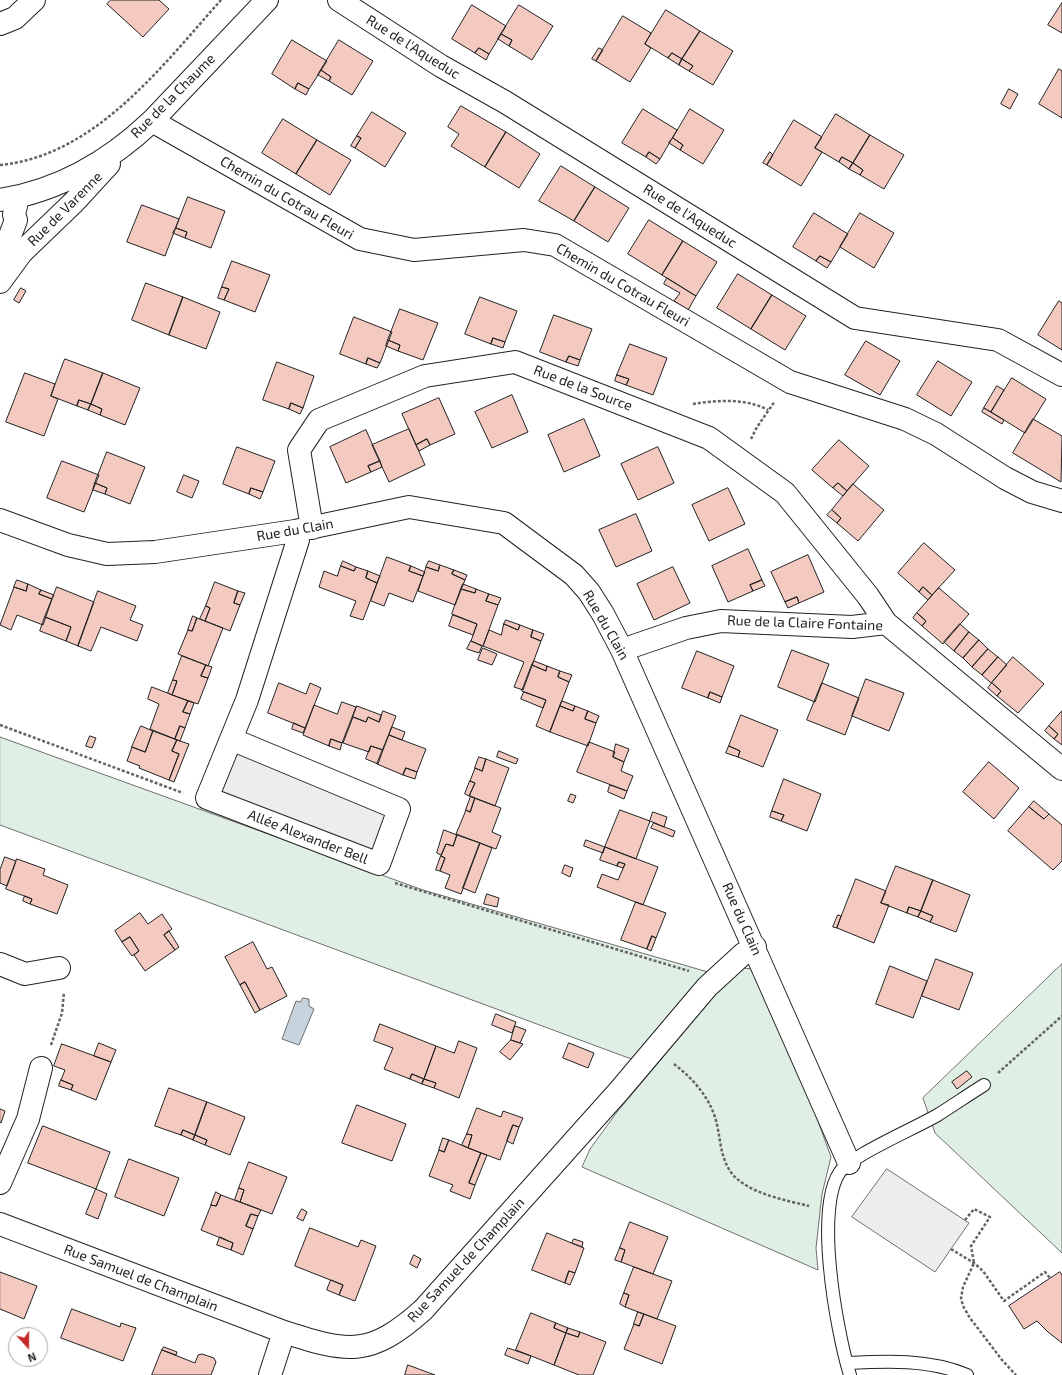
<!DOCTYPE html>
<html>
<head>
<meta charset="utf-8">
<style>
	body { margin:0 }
	#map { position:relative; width:1062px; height:1375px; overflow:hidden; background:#fff; font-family:"Exo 2",sans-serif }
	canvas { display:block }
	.north { position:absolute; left:8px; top:1327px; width:40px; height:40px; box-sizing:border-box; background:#fff; border:1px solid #a7a7a7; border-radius:50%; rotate:159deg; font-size:11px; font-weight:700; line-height:16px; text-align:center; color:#222 }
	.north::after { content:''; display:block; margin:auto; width:14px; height:18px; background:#c62828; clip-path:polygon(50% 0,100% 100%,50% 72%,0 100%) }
</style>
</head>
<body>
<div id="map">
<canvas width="1062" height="1375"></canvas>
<div class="north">N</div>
</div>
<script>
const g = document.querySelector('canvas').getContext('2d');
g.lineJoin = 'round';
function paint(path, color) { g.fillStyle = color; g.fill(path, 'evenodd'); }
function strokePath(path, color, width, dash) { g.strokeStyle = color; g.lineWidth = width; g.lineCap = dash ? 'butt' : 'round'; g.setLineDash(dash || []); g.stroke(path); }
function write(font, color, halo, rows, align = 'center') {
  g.font = font + ' "Exo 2",sans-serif'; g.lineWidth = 3; g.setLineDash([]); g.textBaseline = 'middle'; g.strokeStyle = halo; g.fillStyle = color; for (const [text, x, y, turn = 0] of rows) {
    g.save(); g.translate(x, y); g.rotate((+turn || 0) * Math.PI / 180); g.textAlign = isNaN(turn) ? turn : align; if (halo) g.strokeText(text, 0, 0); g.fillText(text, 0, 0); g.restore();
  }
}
const green = new Path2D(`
	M0,737L423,890L708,972L634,1060L0,825Z
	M1062,964V1253L935,1133L923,1098Z
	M743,968L753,969L801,1074L831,1157L822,1194L816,1248L818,1270L582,1167L590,1149L617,1112L726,982Z`);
paint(green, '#e0efe3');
strokePath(green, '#6f6f6f', 1);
const parking = new Path2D(`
	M234,748L391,812L374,856L216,793Z
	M887,1169L969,1223L935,1272L852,1217Z`);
paint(parking, '#ededed');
strokePath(parking, '#6f6f6f', 1);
const water = new Path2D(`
	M303,998L309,999V1006L314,1009L299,1045L282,1039L296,1001L300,1002Z`);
paint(water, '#c7d3dd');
strokePath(water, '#6f6f6f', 1);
const building = new Path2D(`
	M111,0H159L169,9L143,37L107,4Z
	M1062,3V33L1048,25Z
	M472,5L506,26L489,54L479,48L475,53L452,39Z
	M519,5L553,26L532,60L509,46L512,40L501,34Z
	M666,10L700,31L682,59L672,53L668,58L645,44Z
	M623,16L651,33L645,44L651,48L630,82L596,61Z
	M700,31L733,51L713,85L689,71L693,66L682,59Z
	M501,34L512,40L509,46L498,39Z
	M292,40L327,61L309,89L298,83L295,89L272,74Z
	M339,40L373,61L352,95L329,81L331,77L321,70Z
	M479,48L489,54L486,60L475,53Z
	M599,48L603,50L596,61L592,59Z
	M672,53L682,59L679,65L668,58Z
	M682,59L693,66L689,71L679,65Z
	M1059,69L1062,71V118L1039,104Z
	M321,70L331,77L329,81L318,75Z
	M298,83L309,89L306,95L295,89Z
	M1009,89L1018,94L1010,109L1001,104Z
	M461,106L506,132L485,167L451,146L459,134L448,127Z
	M643,109L677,130L660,159L649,152L646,157L622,143Z
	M690,109L724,130L703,164L680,150L683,145L673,138Z
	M372,112L406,133L385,167L355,148L361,138L357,136Z
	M836,114L870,135L853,163L842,157L839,162L815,148Z
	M283,119L317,140L296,174L262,153Z
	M794,120L822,137L815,148L822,152L801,186L767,165Z
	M506,132L540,154L519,188L485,167Z
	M870,135L904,155L884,189L860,175L863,170L853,163Z
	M357,136L361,138L355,148L351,146Z
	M673,138L683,145L680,150L669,143Z
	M317,140L351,160L330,195L296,174Z
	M649,152L660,159L656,164L646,157Z
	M770,152L773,155L767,165L763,163Z
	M842,157L853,163L849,169L839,162Z
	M853,163L863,170L860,175L849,169Z
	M561,166L595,187L574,221L539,201Z
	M595,187L629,208L608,242L574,221Z
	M188,197L225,211L211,248L185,238L187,232L176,228Z
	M142,205L179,219L165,256L127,242Z
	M814,213L848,234L831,262L820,256L816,261L793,247Z
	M860,213L894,233L874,268L840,247Z
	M649,220L683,241L662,275L628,254Z
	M176,228L187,232L185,238L173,233Z
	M683,241L717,262L696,296L662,275Z
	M820,256L831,262L827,268L816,261Z
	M232,261L270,275L255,312L224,300L229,289L222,287Z
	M738,274L772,295L751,329L717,308Z
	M667,278L696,296L688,310L674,301L680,293L664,284Z
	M146,283L183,297L169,335L132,320Z
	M222,287L229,289L224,300L218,298Z
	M21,288L26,291L19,303L14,300Z
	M772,295L806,316L785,350L751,329Z
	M183,297L220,312L206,349L169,335Z
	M480,297L517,311L505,342L493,338L491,344L465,334Z
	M1059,301L1062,303V350L1038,335Z
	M400,309L438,323L423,360L398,351L400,345L388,340Z
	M554,315L592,329L580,360L569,356L566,362L540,352Z
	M354,317L392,332L380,363L368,358L366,364L340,354Z
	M493,338L505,342L503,348L491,344Z
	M388,340L400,345L398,351L386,346Z
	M866,341L900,361L880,395L845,375Z
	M630,344L667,358L653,395L626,385L629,379L617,375Z
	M569,356L580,360L578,366L566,362Z
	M368,358L380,363L377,368L366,364Z
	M65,359L103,373L91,404L79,400L77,406L51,396Z
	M938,361L972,382L951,416L917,395Z
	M277,362L314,376L303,408L291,403L289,409L263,400Z
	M25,373L55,384L51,396L58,399L44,436L6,422Z
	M103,373L140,388L125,425L100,415L102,409L91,404Z
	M617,375L629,379L626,385L615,381Z
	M1012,378L1046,399L1025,433L991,412Z
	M997,386L1004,390L991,412L984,408Z
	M512,395L528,432L492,448L475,412Z
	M439,398L455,434L430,445L427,439L416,445L402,414Z
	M79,400L91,404L88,410L77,406Z
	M291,403L303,408L300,414L289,409Z
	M91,404L102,409L100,415L88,410Z
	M984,408L1004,420L1002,424L982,412Z
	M584,419L600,456L564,472L548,435Z
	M1033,419L1062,436L1061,482L1013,453Z
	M409,429L425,465L389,482L372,445Z
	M366,430L380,461L368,466L371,472L346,483L330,447Z
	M427,439L430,445L419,451L416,445Z
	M839,440L869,466L847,491L838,483L833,488L812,470Z
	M237,447L275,461L263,492L251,488L249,494L223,484Z
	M658,447L674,483L638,500L621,464Z
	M107,452L145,467L130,504L105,494L107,488L95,483Z
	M62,461L99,475L84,512L47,498Z
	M380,461L382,467L371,472L368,466Z
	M184,475L199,481L192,498L177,492Z
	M95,483L107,488L105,494L93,490Z
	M838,483L847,491L843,496L833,488Z
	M853,484L884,510L858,541L837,523L841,518L832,510Z
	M251,488L263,492L260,499L249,494Z
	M728,488L745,524L709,541L692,505Z
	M832,510L841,518L837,523L827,515Z
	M636,514L652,551L616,567L599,530Z
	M924,543L955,570L932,595L923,587L919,592L898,573Z
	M748,549L762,580L750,585L753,591L728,602L712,566Z
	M808,555L824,592L799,603L797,597L785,602L771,572Z
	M387,557L411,566L409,571L423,576L413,602L389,593L384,606L371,601Z
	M343,561L356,567L354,571L341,566Z
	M429,561L440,565L438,571L426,567Z
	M440,565L454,570L452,574L465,580L455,605L418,591L426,567L438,571Z
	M341,566L354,571L356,567L368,571L366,578L377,583L363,620L350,616L356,601L319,587L324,571L337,576Z
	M411,566L425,572L423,576L409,571Z
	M673,567L690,603L654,620L637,584Z
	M454,570L467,575L465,580L452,574Z
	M368,571L380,576L377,583L366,578Z
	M17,580L28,584L26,591L14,587Z
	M762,580L765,586L753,591L750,585Z
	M215,582L238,591L234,603L240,605L230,631L205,621L210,608L206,606Z
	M28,584L41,590L39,594L52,599L43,625L17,615L11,630L0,625L14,587L26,591Z
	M463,584L476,589L475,593L461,589Z
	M57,587L94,602L78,646L66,641L71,627L45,617Z
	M923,587L932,595L928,600L919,592Z
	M939,588L969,614L943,644L922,626L926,621L917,613Z
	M461,589L475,593L476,589L489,594L486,601L498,605L483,646L471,641L477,624L452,614Z
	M41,590L54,595L52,599L39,594Z
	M98,591L136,606L130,620L143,625L137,641L101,627L91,651L78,646Z
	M238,591L245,593L240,605L234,603Z
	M489,594L501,598L498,605L486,601Z
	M797,597L799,603L788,608L785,602Z
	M206,606L210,608L205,621L200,619Z
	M917,613L926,621L922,626L913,618Z
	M453,615L477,624L473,635L449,626Z
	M193,616L197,618L192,631L188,630Z
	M45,617L71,627L66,641L40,631Z
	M197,618L223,628L208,666L178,654L188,630L192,631Z
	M506,620L520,625L518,630L504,624Z
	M504,624L518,630L520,625L533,630L531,637L541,641L523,690L514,687L524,662L483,646L489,630L501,635Z
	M960,624L969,632L954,651L944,642Z
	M533,630L544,634L541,641L531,637Z
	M969,632L979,640L963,658L954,651Z
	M979,640L988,649L972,667L963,658Z
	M471,641L482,646L479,653L467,649Z
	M483,648L497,654L492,665L478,660Z
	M988,649L998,657L982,675L972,667Z
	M792,650L829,664L815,702L778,687Z
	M697,651L734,666L722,697L710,692L708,698L682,688Z
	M182,656L206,665L201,676L208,678L198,704L172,695L177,681L173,680Z
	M998,657L1007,665L991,683L982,675Z
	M1013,657L1044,684L1018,713L997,696L1001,691L992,683Z
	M534,661L547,666L546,671L532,665Z
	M206,665L212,667L208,678L201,676Z
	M532,665L546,671L547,666L560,671L558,677L569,682L550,732L536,726L546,700L522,691Z
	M560,671L572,675L569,682L558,677Z
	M866,679L904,693L889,731L852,716Z
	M173,680L177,681L172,695L168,693Z
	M279,683L306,694L310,683L321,688L305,728L268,713Z
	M822,683L859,698L845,735L807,720Z
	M992,683L1001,691L997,696L988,688Z
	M152,687L188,701L183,712L190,714L185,728L180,726L175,739L150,729L159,704L148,699Z
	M524,692L546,700L543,708L521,699Z
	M710,692L722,697L720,703L708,698Z
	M188,701L194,703L190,714L183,712Z
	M562,701L575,706L573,711L560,706Z
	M342,702L356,707L342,743L331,739L329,746L303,735L314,705L337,714Z
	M357,706L381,715L379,722L368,717L366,722L353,717Z
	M560,706L573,711L575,706L588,711L585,719L596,723L588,746L550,732Z
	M383,711L396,716L383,750L371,746L369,752L343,743L353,717L366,722L368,717L379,722Z
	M588,711L599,716L596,723L585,719Z
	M1062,711V745L1054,739L1058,734L1049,726Z
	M741,715L778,730L763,767L738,757L740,751L729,746Z
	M294,723L305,728L303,733L292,729Z
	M141,726L153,731L145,752L132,747Z
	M180,726L185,728L180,741L175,739Z
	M1049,726L1058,734L1054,739L1045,731Z
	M392,727L405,732L402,740L389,735Z
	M153,731L177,740L172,751L179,754L169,780L139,768L140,766L127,761L132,747L145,752Z
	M389,735L426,749L417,772L406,768L403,775L377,764Z
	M90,736L96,738L92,748L86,746Z
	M331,739L342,743L340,750L329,746Z
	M177,740L189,744L174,782L169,780L179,754L172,751Z
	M589,742L615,752L613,757L624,762L621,771L633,776L627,791L577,772Z
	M616,744L629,749L624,762L613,757Z
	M371,746L383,750L378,764L366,759Z
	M729,746L740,751L738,757L726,753Z
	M499,751L518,759L516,764L497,757Z
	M479,757L486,759L482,771L475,768Z
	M486,759L509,768L495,806L469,796L475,783L470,781L475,768L482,771Z
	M989,762L1019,788L994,819L963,792Z
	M406,768L417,772L415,779L403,775Z
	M784,779L821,794L807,831L781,821L784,815L772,811Z
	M470,781L475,783L469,796L465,794Z
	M610,785L627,791L624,799L608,792Z
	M571,794L576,796L573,803L568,801Z
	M471,796L475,798L470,812L466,810Z
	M475,798L501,808L492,832L501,836L496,849L456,834L466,810L470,812Z
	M1034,801L1049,814L1044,819L1029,807Z
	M1029,807L1044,819L1049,814L1062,825V861L1053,870L1008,831Z
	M620,810L650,821L636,859L605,847Z
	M772,811L784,815L781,821L770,817Z
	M653,812L667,817L664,827L650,821Z
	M654,823L675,831L673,837L651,828Z
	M444,830L457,835L453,846L446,844L441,855L437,853Z
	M457,835L480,843L461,894L445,888L450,875L440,871L445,858L441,856L446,844L453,846Z
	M586,840L605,847L603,853L584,846Z
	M480,843L492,848L475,893L463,888Z
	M605,847L658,867L643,905L597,887L602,874L618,880L625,864L619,862L617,866L600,860Z
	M441,856L445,858L440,871L436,870Z
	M5,857L16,861L7,886L0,883V870Z
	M17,859L45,869L43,875L68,885L57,914L30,904L32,899L6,889Z
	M619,862L625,864L623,868L617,866Z
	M565,865L573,868L570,877L562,873Z
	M896,866L933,880L921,911L909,907L907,913L881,903Z
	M856,879L886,891L881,903L889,905L874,943L837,928Z
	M933,880L970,895L956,932L930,922L933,916L921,911Z
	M487,894L499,898L497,907L484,904Z
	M25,896L32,899L30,904L23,901Z
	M636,902L666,913L656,938L652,936L647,949L621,940Z
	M909,907L921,911L918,917L907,913Z
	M921,911L933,916L930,922L918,917Z
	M140,913L148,924L162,914L172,929L164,935L175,950L145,971L134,955L139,951L130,937L122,942L115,931Z
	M838,915L841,916L837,928L833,927Z
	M169,931L179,947L175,950L164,935Z
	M652,936L656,938L651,951L647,949Z
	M130,937L139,951L132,956L122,942Z
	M253,942L267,969L272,967L287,996L260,1010L245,982L240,985L225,957Z
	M936,959L973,973L959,1010L922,996Z
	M890,966L927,981L913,1018L876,1004Z
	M245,982L260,1010L255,1013L240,985Z
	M496,1014L516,1022L512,1033L492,1025Z
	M380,1024L436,1046L424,1079L412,1074L410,1079L384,1069L393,1048L374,1041Z
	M515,1026L526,1030L520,1043L511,1040Z
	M511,1040L523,1044L510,1060L500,1052Z
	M459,1041L477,1048L459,1098L434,1088L436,1083L424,1079L436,1046L454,1053Z
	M99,1043L116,1050L111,1062L94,1056Z
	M569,1043L594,1053L588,1068L563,1058Z
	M62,1044L111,1062L96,1100L71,1090L73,1085L61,1080L65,1070L54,1066Z
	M967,1071L972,1077L957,1089L952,1082Z
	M412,1074L424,1079L422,1084L410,1079Z
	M424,1079L436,1083L434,1088L422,1084Z
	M61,1080L73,1085L71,1090L59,1086Z
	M169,1088L207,1102L195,1135L183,1130L181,1135L155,1126Z
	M207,1102L245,1117L230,1155L205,1145L207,1140L195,1135Z
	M357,1105L406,1124L392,1161L342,1143Z
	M477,1108L501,1117L503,1111L523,1118L519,1127L513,1125L500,1160L468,1148L472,1135L467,1134Z
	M0,1109L5,1111L1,1123L0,1122Z
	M513,1125L519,1127L513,1144L507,1141Z
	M43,1126L110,1152L96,1189L28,1163Z
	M183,1130L195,1135L193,1140L181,1135Z
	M467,1134L472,1135L468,1148L462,1145Z
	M195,1135L207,1140L205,1145L193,1140Z
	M443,1138L449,1140L444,1152L439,1150Z
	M449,1140L481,1153L469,1183L475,1185L470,1199L450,1191L453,1185L429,1176L439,1150L444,1152Z
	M481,1153L487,1155L475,1185L469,1183Z
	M129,1159L179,1178L164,1216L115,1197Z
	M249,1162L287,1177L272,1214L240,1202L244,1190L239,1188Z
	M239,1188L244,1190L240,1202L235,1200Z
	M96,1189L107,1194L98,1219L86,1214Z
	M216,1192L221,1195L216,1206L211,1205Z
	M221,1195L261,1210L258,1216L251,1214L246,1226L253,1229L243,1255L231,1250L233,1243L201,1230L211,1205L216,1206Z
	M302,1209L307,1212L303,1221L297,1218Z
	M251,1214L258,1216L253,1229L246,1226Z
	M630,1222L668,1237L653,1274L621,1262L625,1250L620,1248Z
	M310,1228L358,1247L361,1240L376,1246L355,1301L339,1295L343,1285L295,1266Z
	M547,1233L584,1248L575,1273L569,1271L565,1283L532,1270Z
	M220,1237L233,1243L231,1250L217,1245Z
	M574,1239L583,1242L582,1247L572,1243Z
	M620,1248L625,1250L621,1262L615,1260Z
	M414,1255L421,1259L417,1268L410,1264Z
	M634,1267L672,1281L657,1319L625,1307L629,1295L624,1293Z
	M569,1271L575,1273L570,1285L565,1283Z
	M0,1272L37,1286L24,1319L0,1309Z
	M1060,1272L1062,1275V1343L1048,1332L1037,1321L1024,1329L1009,1306Z
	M331,1280L343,1285L339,1295L327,1290Z
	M624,1293L629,1295L625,1307L620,1304Z
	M72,1309L120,1327L121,1323L136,1328L123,1361L61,1338Z
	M638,1312L644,1314L639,1326L634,1324Z
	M531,1313L556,1323L554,1328L566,1333L554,1365L516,1350Z
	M644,1314L676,1326L662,1364L624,1349L634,1324L639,1326Z
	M556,1323L568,1328L566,1333L554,1328Z
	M27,1328L39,1333L38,1335H24Z
	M568,1328L580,1332L578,1337L566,1333Z
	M580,1332L606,1342L593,1375H579L554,1365L566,1333L578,1337Z
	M164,1347L177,1352L176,1355L162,1350Z
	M508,1348L531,1356L528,1364L505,1355Z
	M162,1350L195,1363L198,1355L202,1354L214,1358L216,1362L211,1375H152Z
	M408,1365L435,1375H405Z`);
paint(building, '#f3c9c0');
strokePath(building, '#222', 1);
const lane = new Path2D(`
	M847,1363C887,1361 929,1359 967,1375
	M850,1375C837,1333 812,1201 843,1168C849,1162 857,1158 863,1154C887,1140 912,1129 936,1116C952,1106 968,1095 984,1085`);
const street = new Path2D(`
	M339,0L441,66L505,102L855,318L998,340L1062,375
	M0,24L15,18L34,0
	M152,121L360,239L414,250L524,240L555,245L790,382L905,419L936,434L1005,478L1032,492L1062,501
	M0,200C58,191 110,161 152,121L267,0
	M0,262L16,220L14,215L18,197
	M0,282L22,252L74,202L109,164
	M0,520L68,545L107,554L155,552L295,531L409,507L504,523L574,575L589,592L603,614L622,650L849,1163
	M312,528L299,450L319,420L425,376L515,362L709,438L785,493L868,596L886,623
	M622,650L686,628L721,621L852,627L886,623L1062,769
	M231,739L399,809L379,864L207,798L247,700L298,540L295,531
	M0,964L25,974L59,968
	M0,1183L28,1119L41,1068
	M0,1224L284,1332C349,1353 370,1357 423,1310L619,1091L707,987L743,954L755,947
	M270,1375L284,1332`);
strokePath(lane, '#222', 14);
strokePath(street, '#222', 24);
strokePath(new Path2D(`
	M0,165C95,156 162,66 221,0
	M693,404C717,400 746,398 768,410
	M751,439L757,427L775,401
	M0,725L183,793
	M395,883L689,971
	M51,1045L62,1013L64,992
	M674,1064C692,1078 707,1094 715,1117C721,1136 719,1158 733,1175C751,1194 785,1200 809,1206
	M998,1073L1062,1016
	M965,1220L974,1209L990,1217L971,1246L974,1263L963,1287L961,1298L963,1306L970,1318L1002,1360L1016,1375
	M951,1249L974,1263L983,1271L1004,1301L1045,1272L1050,1278`), '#646464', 2.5, [3, 2]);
strokePath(lane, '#fff', 12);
strokePath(street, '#fff', 22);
write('14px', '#222', '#fff', [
	["Rue de l'Aqueduc",413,47,32],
	["Rue de la Chaume",173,96,-45],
	["Chemin du Cotrau Fleuri",287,198,30],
	["Rue de Varenne",65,209,-45],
	["Rue de l'Aqueduc",690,216,32],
	["Chemin du Cotrau Fleuri",623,285,30],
	["Rue de la Source",583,388,21],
	["Rue du Clain",295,530,-10],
	["Rue de la Claire Fontaine",805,623,2],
	["Rue du Clain",606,625,60],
	["Allée Alexander Bell",308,837,21],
	["Rue du Clain",742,919,66],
	["Rue Samuel de Champlain",466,1260,-47],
	["Rue Samuel de Champlain",141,1278,21]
]);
</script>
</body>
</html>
